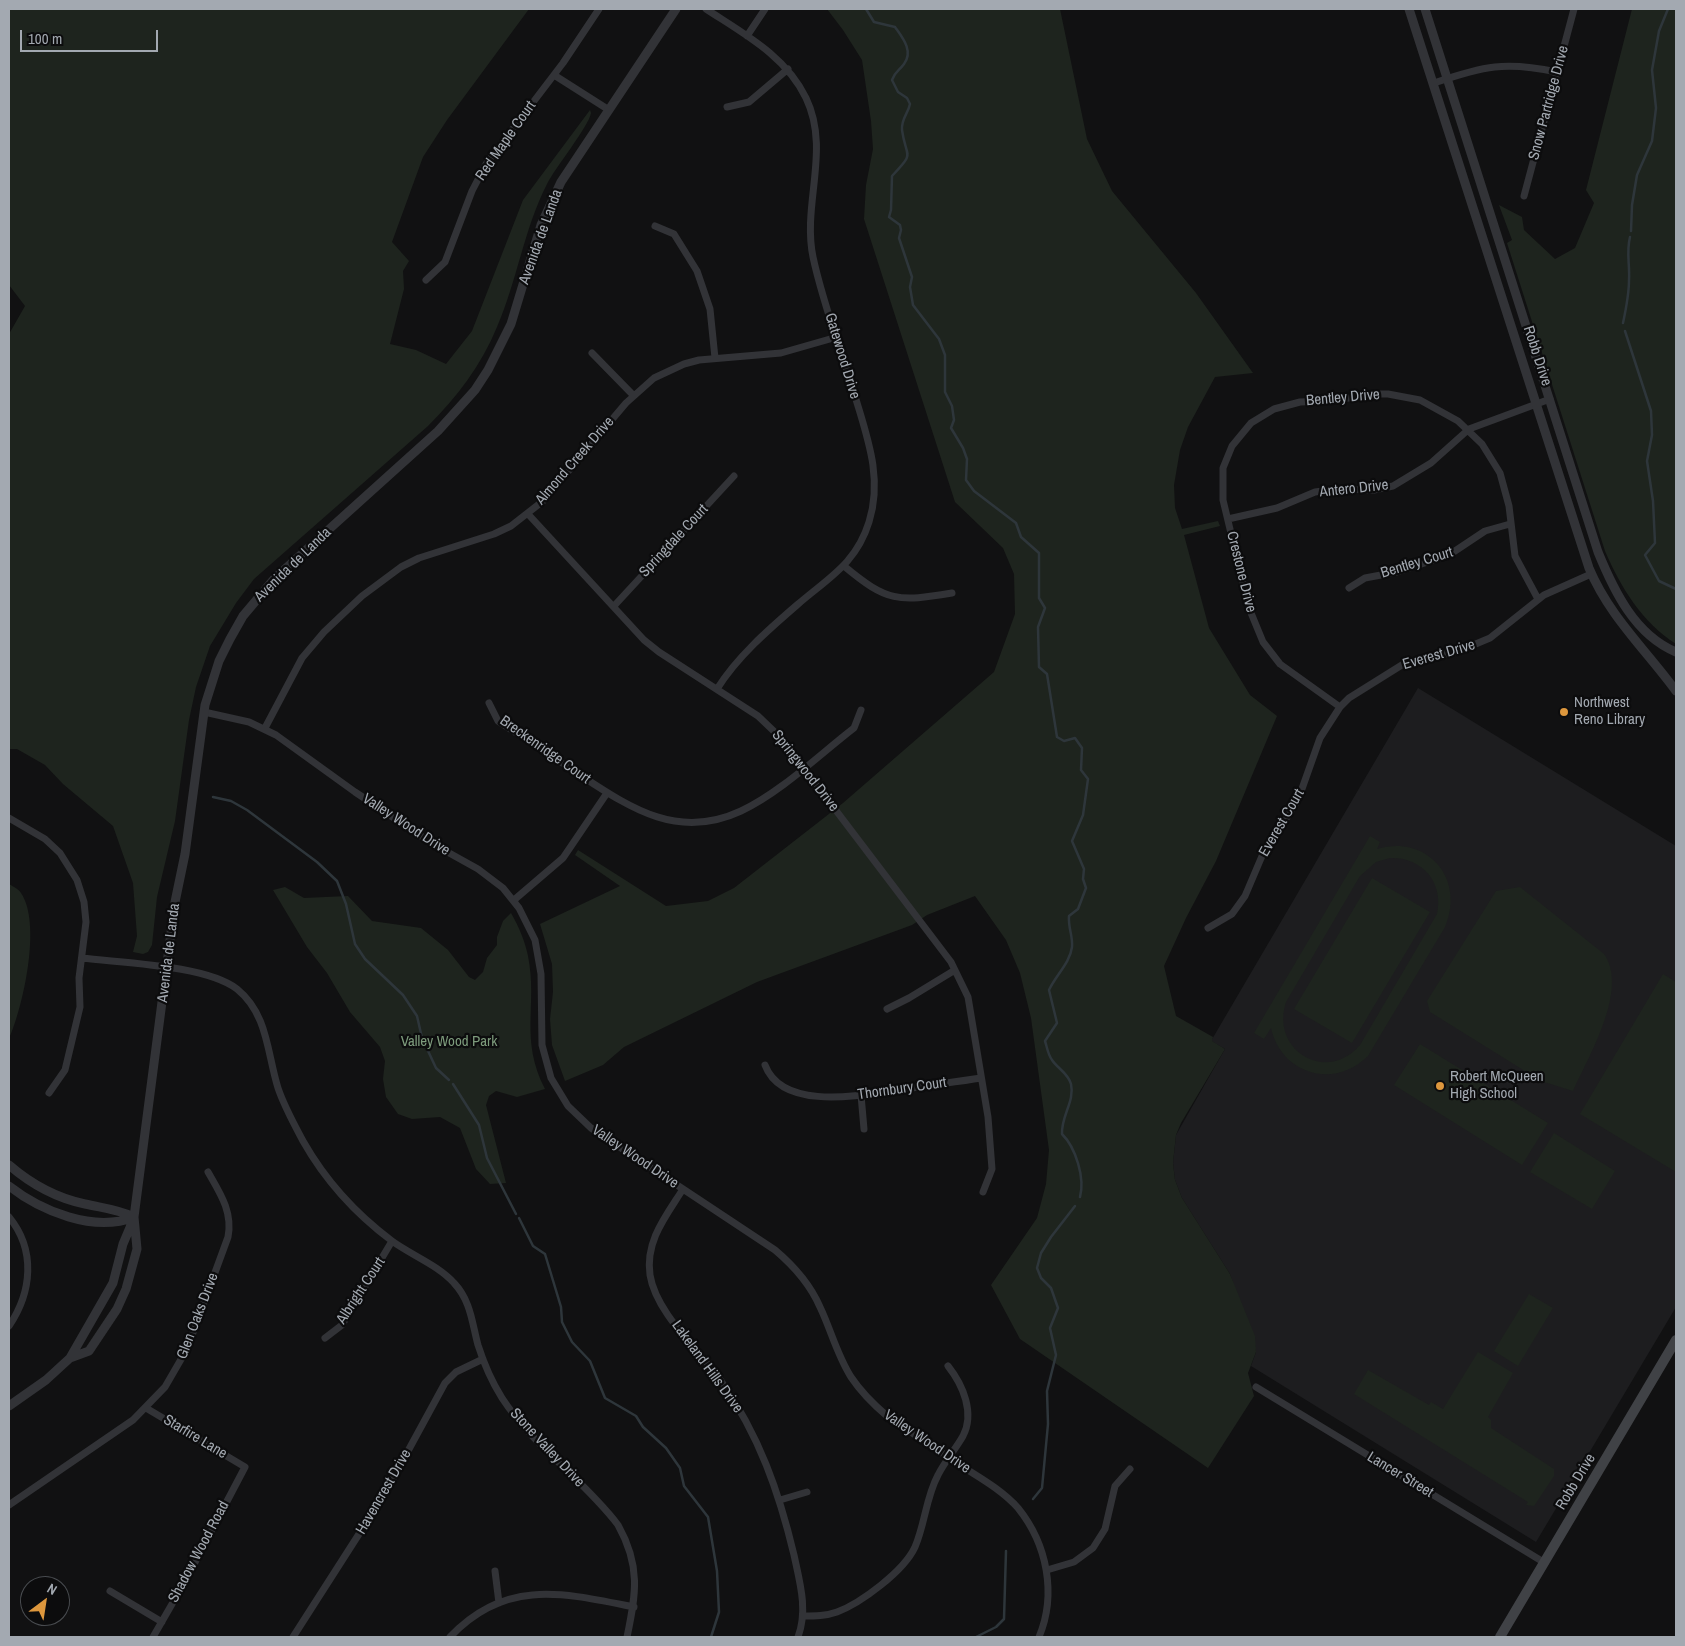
<!DOCTYPE html>
<html>
<head>
<meta charset="utf-8">
<style>
	body { margin:0 }
	#map { position:relative; width:1685px; height:1646px; overflow:hidden; background:#111112; font-family:"Archivo Narrow",sans-serif }
	canvas { display:block }
	.frame { position:absolute; inset:0; border:10px solid #a3a9b1; pointer-events:none }
	.north { position:absolute; left:20px; top:1576px; width:50px; height:50px; box-sizing:border-box; background:#0c0c0d; border:1px solid #484b4f; border-radius:50%; rotate:31deg; font-size:14px; font-weight:700; line-height:20px; text-align:center; color:#a3a9b1 }
	.north::after { content:''; display:block; margin:auto; width:18px; height:22px; background:#dd973d; clip-path:polygon(50% 0,100% 100%,50% 72%,0 100%) }
	.scale { position:absolute; left:20px; top:30px; width:138px; height:22px; box-sizing:border-box; border:2px solid #a3a9b1; border-top:0; padding-left:6px; font-size:15px; line-height:18px; white-space:nowrap; color:#a3a9b1; -webkit-text-stroke:4px #0c0c0d; paint-order:stroke }
</style>
</head>
<body>
<div id="map">
<canvas width="1685" height="1646"></canvas>
<div class="frame"></div>
<div class="north">N</div>
<div class="scale">100 m</div>
</div>
<script>
const g = document.querySelector('canvas').getContext('2d');
g.lineJoin = 'round';
function paint(path, color) { g.fillStyle = color; g.fill(path, 'evenodd'); }
function strokePath(path, color, width, dash) { g.strokeStyle = color; g.lineWidth = width; g.lineCap = dash ? 'butt' : 'round'; g.setLineDash(dash || []); g.stroke(path); }
function write(font, color, halo, rows, align = 'center') {
  g.font = font + ' "Archivo Narrow",sans-serif'; g.lineWidth = 4.5; g.setLineDash([]); g.textBaseline = 'middle'; g.strokeStyle = halo; g.fillStyle = color; for (const [text, x, y, turn = 0] of rows) {
    g.save(); g.translate(x, y); g.rotate((+turn || 0) * Math.PI / 180); g.textAlign = isNaN(turn) ? turn : align; if (halo) g.strokeText(text, 0, 0); g.fillText(text, 0, 0); g.restore();
  }
}
paint(new Path2D(`
	M1418,688L1676,846V1307L1536,1542L1251,1366L1256,1352L1230,1274L1182,1198L1175,1180L1173,1163L1176,1135L1225,1049L1211,1041Z`), '#1d1d1f');
paint(new Path2D(`
	M9,9H529L447,120L423,157L392,242L409,261L403,271L404,289L390,344L416,350L446,364L472,331L523,200L590,110L591,113C589,126 555,168 547,184C524,229 517,281 497,327C481,366 457,397 428,426L254,579L236,603L210,646L196,687L189,720L175,821L157,897L152,945L148,952L143,954L133,952L137,936L133,883L113,826L63,784L45,765L17,749H9V334L25,306L9,285Z
	M827,9H1060L1087,139L1112,191L1196,293L1253,373L1215,377L1188,427L1180,450L1174,485L1175,508L1182,529L1218,521L1220,526L1184,535L1209,628L1250,695L1277,716L1216,861L1186,918L1164,966L1176,1016L1213,1037L1212,1041L1225,1049L1181,1123L1176,1135L1173,1163L1175,1180L1182,1198L1230,1274L1255,1336L1256,1352L1248,1373L1254,1396L1208,1468L1020,1339L991,1285L1037,1218L1046,1184L1049,1150L1031,1018L1020,973L1006,940L975,896L927,915L912,925L757,982L624,1047L603,1065L565,1081L552,1045L550,1019L553,992L552,964L540,924L620,886L575,855L578,850L666,906L708,901L734,888L843,803L994,672L1015,614L1014,574L1003,548L955,502L864,219L866,185L873,149L871,121L862,60L843,30Z
	M1632,9H1676V644C1642,622 1621,588 1605,551L1507,243L1512,240L1499,205L1522,217L1524,230L1555,259L1575,248L1594,203L1586,190Z
	M1370,836L1380,842L1377,849C1427,834 1466,879 1445,927L1368,1056C1334,1090 1281,1074 1271,1028L1264,1039L1254,1033ZM1390,858C1422,857 1444,882 1437,914L1360,1045C1327,1084 1270,1051 1286,1002L1360,876L1376,862Z
	M1372,878L1430,912L1352,1043L1294,1009Z
	M9,884C12,886 19,889 21,893C42,924 23,1007 9,1039Z
	M285,887L304,898L348,896L372,921L421,928L448,950L469,977L475,980L483,972L487,958L497,945V937L503,921L511,913C519,927 525,941 528,956C538,1006 519,1038 545,1089L517,1097L496,1091L489,1096L486,1105L506,1183L490,1184L476,1169L460,1128L440,1117L412,1119L398,1114L386,1097L383,1079L385,1061L380,1047L350,1012L327,973L307,947L273,890Z
	M1520,887L1604,954C1629,989 1589,1056 1573,1091L1541,1081L1430,1012L1427,1001L1496,891Z
	M1663,974L1676,982V1172L1580,1114Z
	M1420,1044L1548,1123L1522,1165L1394,1085Z
	M1554,1133L1615,1171L1592,1209L1530,1172Z
	M1529,1294L1553,1308L1518,1366L1494,1351Z
	M1478,1352L1513,1373L1488,1417L1491,1420V1428L1554,1469V1476L1534,1506L1526,1505L1528,1502L1354,1394L1368,1370L1429,1405L1431,1402L1443,1409Z`), '#1e241e');
strokePath(new Path2D(`
	M866,9L874,22L895,27C902,37 914,51 904,64C899,71 895,71 892,80L898,92L907,98L910,104C908,114 901,119 902,130C906,159 916,151 892,176L891,210L889,217L900,225L901,230L899,238L912,277L910,287L913,305L939,339L945,355V392L952,406L954,420L951,428L963,448L967,459L966,480L974,491L1016,523L1021,537L1039,553V598L1045,608L1038,627L1039,667L1047,674L1057,737L1064,741L1075,738L1082,748L1081,770L1088,779L1083,815L1072,841L1084,869L1083,879L1086,888L1078,909L1069,916C1068,928 1073,936 1072,947C1070,963 1056,975 1049,990L1057,1023L1045,1041C1047,1047 1048,1055 1052,1060C1058,1069 1068,1073 1071,1084C1075,1101 1061,1116 1062,1134C1076,1148 1085,1178 1080,1197
	M1631,231L1632,205L1637,175L1652,141L1656,108L1652,70L1659,31L1668,9
	M1623,323C1626,309 1629,295 1629,280C1630,264 1626,253 1630,237
	M1625,331L1651,411L1652,435L1647,461L1653,501L1655,543L1645,555L1659,581L1676,589
	M213,797L231,801L247,810L317,862L337,881L346,904L355,944L365,959L403,995L417,1016L422,1038L436,1068L449,1080
	M453,1084L479,1125L487,1158L516,1214
	M519,1218L533,1246L545,1254L561,1307L562,1322L572,1342L590,1361L605,1398L636,1416L643,1427L666,1448L680,1468L684,1486L708,1517L717,1571L719,1612L711,1637
	M1033,1499L1042,1488L1048,1424L1047,1391L1056,1355L1050,1328L1058,1308L1051,1288L1041,1278L1037,1268L1041,1253L1051,1237L1075,1206
	M976,1637L996,1627L1004,1619L1006,1551`), '#2e363b', 2.5);
strokePath(new Path2D(`
	M706,9C744,34 786,56 806,98C831,150 802,204 813,257C823,304 841,350 855,396C867,437 883,478 869,522C856,564 828,578 797,605C768,630 737,657 717,689
	M747,36L765,9
	M554,75L609,110
	M1434,83C1484,66 1505,61 1557,72
	M727,107L749,102L788,69
	M1524,196L1574,9
	M655,226L674,234L697,271L710,309L715,358
	M426,280L445,262L472,191L486,164L563,63L599,9
	M592,353L633,395
	M528,514L644,640L659,652L758,716L781,738L951,962L968,997L988,1117L992,1169L983,1192
	M1228,519L1277,508L1315,492L1337,489L1374,490L1393,486L1431,463L1469,429L1550,399
	M844,566C887,602 898,602 952,593
	M1349,588L1365,578L1397,572L1449,555L1485,531L1510,524
	M614,606L734,476
	M489,703L498,721C524,738 551,755 577,773C629,807 677,841 741,811C781,792 819,755 854,728L861,710
	M1340,707L1280,664L1263,642L1249,608L1223,500V468L1232,446L1251,423L1274,409L1300,402L1330,401L1373,394H1388L1420,400L1458,421L1482,444L1500,473L1509,506L1515,556L1538,599
	M204,712L249,722L276,735L355,792L433,844L478,869L503,888L519,908L535,940L541,974L542,1045L551,1078L568,1106L591,1128L775,1250C794,1266 810,1284 820,1307C831,1330 837,1355 851,1377C861,1392 873,1404 887,1416C912,1433 938,1450 963,1467C982,1479 1003,1491 1018,1508C1047,1544 1057,1594 1039,1637
	M265,728L302,658L324,632L362,596L401,567L419,558L494,534L511,526L543,501L626,403L654,378L684,364L699,360L781,353L837,337
	M9,818L45,839L60,853L77,880L84,902L86,922L79,978L80,1007L65,1070L49,1093
	M514,900L563,858L607,793
	M1208,928L1232,914L1245,896L1262,856L1298,800L1320,738L1340,707L1349,698L1405,663L1459,651L1490,638L1544,595L1591,574
	M82,958C122,963 206,965 237,989C268,1014 267,1053 278,1088C284,1106 294,1124 303,1141C325,1180 356,1214 392,1241C411,1255 438,1265 454,1283C471,1301 472,1323 478,1345C484,1364 492,1382 502,1398C534,1447 584,1480 618,1525C641,1566 636,1594 627,1637
	M887,1009L909,998L955,970
	M765,1065C783,1113 866,1094 905,1089C930,1085 956,1082 981,1078
	M861,1095L864,1129
	M683,1189C666,1216 645,1241 650,1275C656,1313 699,1350 721,1381C759,1435 779,1492 794,1555C800,1583 808,1610 798,1637
	M9,1217C36,1250 32,1292 9,1326
	M325,1338L342,1325L392,1241
	M1256,1387L1545,1563
	M146,1408L245,1467L183,1585L153,1637
	M780,1500L807,1492
	M9,1505L133,1420L165,1387L187,1349L228,1237C233,1212 220,1193 208,1172
	M1047,1570L1074,1562L1093,1548L1105,1529L1115,1486L1130,1469
	M495,1571L499,1603
	M110,1591L162,1622
	M803,1616C815,1616 826,1616 837,1612C861,1603 904,1571 915,1547C925,1524 926,1497 938,1475C945,1461 955,1450 963,1436C975,1413 963,1385 948,1366
	M293,1637L384,1495L445,1383L456,1372L483,1359
	M450,1637C505,1578 564,1593 634,1607`), '#323337', 7);
strokePath(new Path2D(`
	M1409,9L1589,568C1609,616 1646,650 1676,691
	M1425,9L1598,552C1614,591 1635,635 1676,652
	M9,1165C31,1184 56,1198 85,1204C102,1208 117,1209 134,1217
	M9,1186C41,1211 94,1233 134,1217
	M70,1358L89,1351L117,1309L126,1289L137,1249L134,1217L175,902L185,854L205,705L219,661L230,639L243,616L275,578L438,431L475,390L488,370L511,324L541,225L561,182L676,9
	M9,1406L46,1380L70,1358L113,1283L123,1244L134,1218`), '#323337', 9);
strokePath(new Path2D(`
	M1500,1637L1676,1340`), '#404246', 10);
for (const [x, y, r, color] of [
	[1564,712,5,"#dd973d"],
	[1440,1086,5,"#dd973d"]
]) { const dot = new Path2D(); dot.arc(x, y, r, 0, 2 * Math.PI); g.fillStyle = color; g.fill(dot); strokePath(dot, '#0c0c0d', 2); }
write('15px', '#a3a9b1', '#0c0c0d', [
	["Snow Partridge Drive",1549,103,-75],
	["Red Maple Court",506,141,-55],
	["Avenida de Landa",541,237,-70],
	["Gatewood Drive",842,356,73],
	["Robb Drive",1537,356,72],
	["Bentley Drive",1343,398,-5],
	["Almond Creek Drive",575,461,-49],
	["Antero Drive",1354,489,-6],
	["Springdale Court",674,541,-47],
	["Bentley Court",1417,563,-17],
	["Avenida de Landa",293,565,-44],
	["Crestone Drive",1241,572,76],
	["Everest Drive",1439,655,-16],
	["Breckenridge Court",545,750,35],
	["Springwood Drive",805,771,52],
	["Everest Court",1282,823,-60],
	["Valley Wood Drive",406,825,33],
	["Avenida de Landa",169,953,-83],
	["Thornbury Court",902,1089,-8],
	["Valley Wood Drive",635,1157,34],
	["Albright Court",361,1291,-57],
	["Glen Oaks Drive",198,1316,-69],
	["Lakeland Hills Drive",707,1367,54],
	["Starfire Lane",195,1437,31],
	["Valley Wood Drive",927,1442,34],
	["Stone Valley Drive",547,1448,47],
	["Lancer Street",1400,1475,31],
	["Robb Drive",1576,1482,-59],
	["Havencrest Drive",384,1492,-60],
	["Shadow Wood Road",199,1552,-62]
]);
write('15px', '#a3a9b1', '#0c0c0d', [
	["Northwest",1574,703],
	["Reno Library",1574,720],
	["Robert McQueen",1450,1077],
	["High School",1450,1094]
], 'left');
write('15px', '#7d9b7c', '#0c0c0d', [
	["Valley Wood Park",449,1042]
]);
</script>
</body>
</html>
